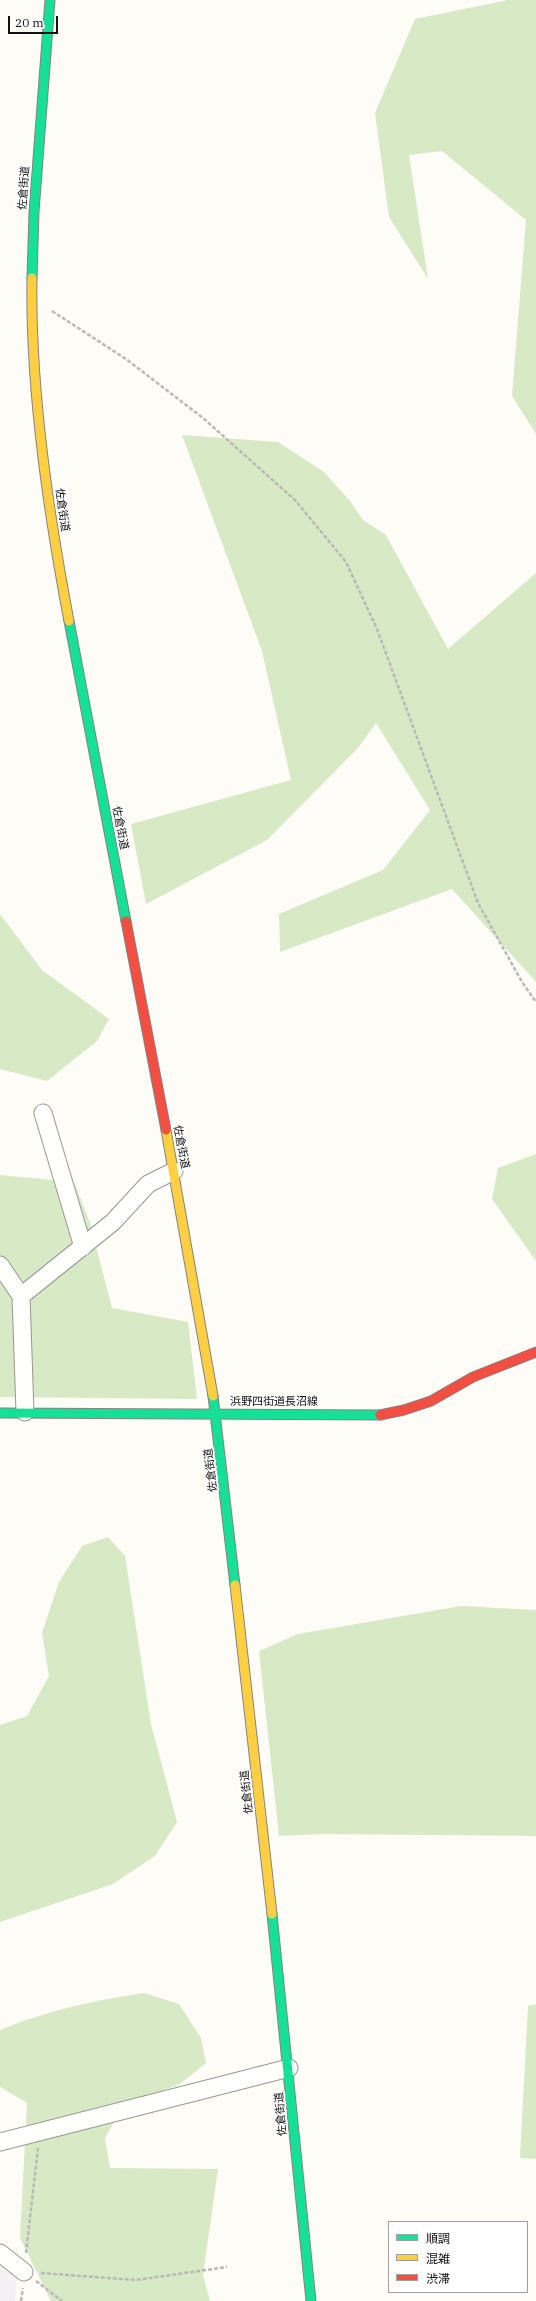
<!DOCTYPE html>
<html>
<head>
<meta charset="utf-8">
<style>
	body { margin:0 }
	#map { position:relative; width:536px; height:2301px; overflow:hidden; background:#fdfcf7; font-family:"IBM Plex Serif","Noto Sans JP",serif }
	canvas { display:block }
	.legend { position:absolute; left:388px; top:2221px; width:140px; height:72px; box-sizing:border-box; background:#fff; border:1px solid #a0a0a0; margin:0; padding:5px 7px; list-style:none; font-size:12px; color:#111 }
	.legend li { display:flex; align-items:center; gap:8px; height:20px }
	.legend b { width:20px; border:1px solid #a0a0a0 }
	.scale { position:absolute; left:8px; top:16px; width:50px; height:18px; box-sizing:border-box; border:2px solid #111; border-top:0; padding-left:5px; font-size:12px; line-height:14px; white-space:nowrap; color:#111; -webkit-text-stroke:3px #fff; paint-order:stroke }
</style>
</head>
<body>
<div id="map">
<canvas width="536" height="2301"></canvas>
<ul class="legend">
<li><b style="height:5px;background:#16e098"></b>順調</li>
<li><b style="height:5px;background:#ffcf43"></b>混雑</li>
<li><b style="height:5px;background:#f24e42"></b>渋滞</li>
</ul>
<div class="scale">20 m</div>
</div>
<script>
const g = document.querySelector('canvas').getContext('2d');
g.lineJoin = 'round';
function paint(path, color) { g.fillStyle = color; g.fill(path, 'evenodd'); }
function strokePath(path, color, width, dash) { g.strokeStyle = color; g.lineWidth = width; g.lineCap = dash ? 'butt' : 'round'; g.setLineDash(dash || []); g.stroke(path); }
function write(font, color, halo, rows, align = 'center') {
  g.font = font + ' "IBM Plex Serif","Noto Sans JP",serif'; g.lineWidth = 4; g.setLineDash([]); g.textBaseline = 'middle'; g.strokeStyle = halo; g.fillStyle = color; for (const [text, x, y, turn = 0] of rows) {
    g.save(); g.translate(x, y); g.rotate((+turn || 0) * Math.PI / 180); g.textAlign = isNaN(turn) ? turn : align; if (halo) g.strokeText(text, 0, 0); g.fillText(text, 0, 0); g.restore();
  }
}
paint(new Path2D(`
	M0,2265L17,2279L15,2301H0Z`), '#f5f0f3');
paint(new Path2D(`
	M508,0H536V434L512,396L526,220L442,151L409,155L428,279L389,217L375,113L415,19Z
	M182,435L278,442L324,472L350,501L363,520L386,535L448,649L536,573V982L452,889L280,952L279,914L383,870L430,810L376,723L358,748L267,840L146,904L131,824L291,780L262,651Z
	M0,914L42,970L109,1019L97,1041L47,1081L0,1069Z
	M536,1154V1261L492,1199L498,1168Z
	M0,1175L74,1182L90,1223L112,1308L188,1322L197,1399L0,1397Z
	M108,1537L125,1556L151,1724L177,1822L155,1856L113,1884L0,1922V1725L27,1716L49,1676L42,1633L59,1582L82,1546Z
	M461,1606L536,1610V1836L322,1834L279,1836L259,1651L298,1634Z
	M144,1993L179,2004L201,2038L206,2063L180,2084L139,2100L116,2118L105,2138L110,2168L218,2169L203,2275L210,2301H51L20,2238L27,2103L0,2087V2030C49,2010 92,2001 144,1993Z
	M536,2004V2159L520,2158L528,2006Z`), '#d8eac5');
const street = new Path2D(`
	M43,1113L83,1247
	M0,1265L21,1296L25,1412
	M21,1296L113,1222L148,1184L174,1171
	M0,2142L289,2068
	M0,2253L24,2272`);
const fast = new Path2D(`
	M32,278L34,212L50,0
	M69,621L126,921
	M213,1396L235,1585
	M0,1413L380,1415
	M272,1914L311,2301`);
const slow = new Path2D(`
	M32,278C30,389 48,511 69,621
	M166,1130L213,1396
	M235,1585L272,1914`);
const jam = new Path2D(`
	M126,921L166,1130
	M380,1415L404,1410L431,1401L473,1377L536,1352`);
strokePath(street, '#979795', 19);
strokePath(fast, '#858482', 11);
strokePath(slow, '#858482', 11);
strokePath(jam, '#858482', 11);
strokePath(new Path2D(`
	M52,311L126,359L203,418L295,500L346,562L377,629L478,903L522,982L536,1002
	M26,2253L38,2148
	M41,2273L136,2280L227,2267
	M36,2281L62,2301
	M21,2301L23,2288`), '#b9b9b8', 2.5, [4, 2]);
strokePath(street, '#fffffe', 17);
strokePath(fast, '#16e098', 9);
strokePath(slow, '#ffcf43', 9);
strokePath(jam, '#f24e42', 9);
write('11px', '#111', '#fff', [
	["佐倉街道",24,188,-86],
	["佐倉街道",62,510,82],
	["佐倉街道",120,828,79],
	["佐倉街道",181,1147,79],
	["浜野四街道長沼線",274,1402],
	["佐倉街道",211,1470,-97],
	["佐倉街道",247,1792,-96],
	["佐倉街道",281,2114,-95]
]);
</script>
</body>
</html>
